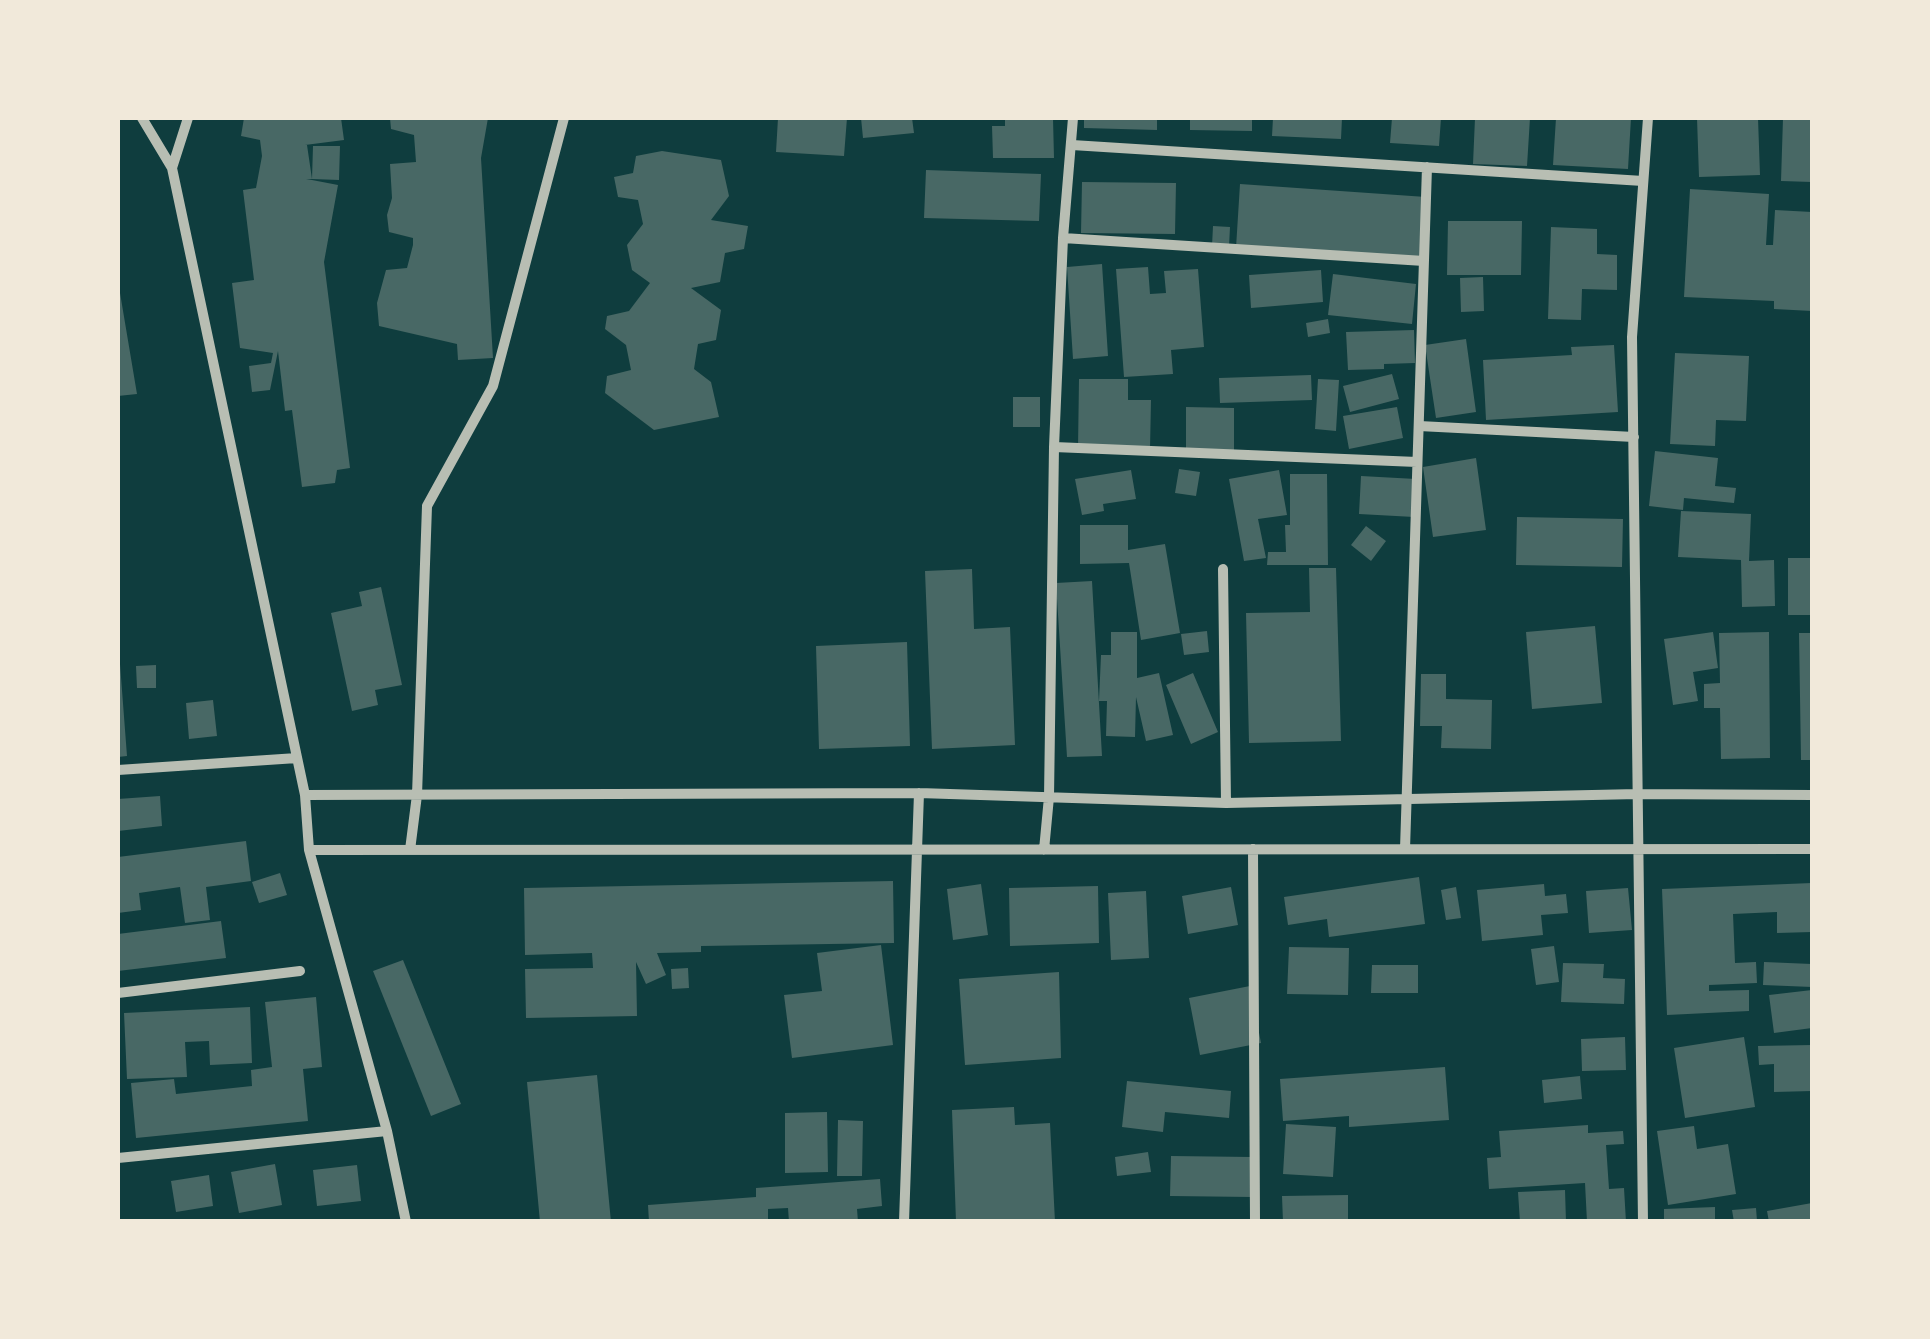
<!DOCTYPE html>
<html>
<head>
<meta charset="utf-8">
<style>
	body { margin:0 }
	#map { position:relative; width:1930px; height:1339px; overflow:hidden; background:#0f3d3e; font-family:Poppins,sans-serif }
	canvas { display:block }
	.frame { position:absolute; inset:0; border:120px solid #f1e9da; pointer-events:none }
</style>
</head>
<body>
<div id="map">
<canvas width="1930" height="1339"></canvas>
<div class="frame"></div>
</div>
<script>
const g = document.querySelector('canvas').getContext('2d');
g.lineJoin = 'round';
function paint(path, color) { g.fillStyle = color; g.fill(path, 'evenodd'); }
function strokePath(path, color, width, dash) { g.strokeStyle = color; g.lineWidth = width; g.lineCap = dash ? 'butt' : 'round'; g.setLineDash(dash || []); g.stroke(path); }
paint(new Path2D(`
	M244,118H341L344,140L305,145H307L312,179H306L312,180V184V180L338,185L324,262L350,468L337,470L335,483L302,487L292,410L285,411L278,351L270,390L252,392L249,366L271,363L273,353L240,348L232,283L254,280L243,190L256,188L262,156L260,140L241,136Z
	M390,118H488L481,158L493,358L458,360L457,344L379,326L377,303L386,270L407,268L413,245V238L389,232L387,215L392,198L390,164L416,162L414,135L391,129Z
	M778,118H847L844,156L776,152Z
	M861,118H912L914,133L863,138Z
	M1005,118H1053L1054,158H993L992,126H1005Z
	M1084,118H1157V130L1084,128Z
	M1190,118H1252V131L1190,130Z
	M1273,118H1342L1341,139L1272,136Z
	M1392,118H1441L1439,146L1390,143Z
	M1475,118H1530L1527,166L1473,164Z
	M1556,118H1631L1628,169L1553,165Z
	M1697,118H1758L1760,175L1699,177Z
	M1783,118H1812V182L1781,181Z
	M313,146H340L339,180L312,179Z
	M662,151L721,160L729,196L711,220L748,226L744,249L725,253L720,282L691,288L721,310L716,340L698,344L694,369L711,382L719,417L654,430L605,393L607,376L631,370L626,345L605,329L607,316L629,311L650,283L632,270L627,245L643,224L638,200L618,197L614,177L633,173L636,156Z
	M926,170L1041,174L1039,221L924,218Z
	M1082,182L1176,183L1175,234L1081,233Z
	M1240,184L1426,197L1421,262L1236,248Z
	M1690,189L1769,194L1766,245H1773L1775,210L1812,212V311L1774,309V301L1684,297Z
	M1448,221H1522L1521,275H1447Z
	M1213,226L1230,227L1229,247L1212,246Z
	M1551,227L1597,229V254L1617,255V290L1582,289L1581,320L1548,319Z
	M1102,264L1108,356L1073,359L1067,267Z
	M1148,267L1150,294L1166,293L1164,271L1198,269L1204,347L1171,350L1173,374L1124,377L1116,269Z
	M1321,270L1323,302L1251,308L1249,275Z
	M1333,274L1416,284L1412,324L1328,315Z
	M1483,277L1484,311L1461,312L1460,278Z
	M118,281L137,394L118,396Z
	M1328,319L1330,333L1308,337L1306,323Z
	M1414,330L1415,363L1384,364V369L1348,370L1346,332Z
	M1466,339L1476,412L1436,418L1425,345Z
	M1614,345L1618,412L1486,420L1483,360L1572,355L1571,347Z
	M1675,353L1749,356L1746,421L1716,420L1715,446L1670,444Z
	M1392,374L1399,399L1350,412L1343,386Z
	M1311,375L1312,400L1220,403L1219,378Z
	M1079,379H1128V400H1151L1150,449L1078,448Z
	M1318,379L1339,380L1336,431L1315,429Z
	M1013,397H1040V427H1013Z
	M1186,407L1234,408V452H1186Z
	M1397,407L1403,438L1349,449L1343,416Z
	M1655,451L1718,458L1715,486L1736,488L1734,503L1684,498L1683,510L1649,506Z
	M1476,458L1486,530L1433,537L1423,467Z
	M1179,469L1200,472L1196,496L1175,493Z
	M1131,470L1136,499L1103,504L1104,511L1082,515L1075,479Z
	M1279,470L1287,515L1258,519L1266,558L1244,561L1229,479Z
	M1290,474H1327L1328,565H1267L1268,552H1286L1285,525H1290Z
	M1361,476L1416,479L1414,517L1359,514Z
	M1681,511L1751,514L1749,561L1774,560L1775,606L1742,607L1741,560L1678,557Z
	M1517,517L1623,519L1622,567L1516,565Z
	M1080,525H1128V550L1165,544L1180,633L1141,640L1129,563L1080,564Z
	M1366,526L1386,541L1371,561L1351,545Z
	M1788,558H1812V615H1788Z
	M1309,568H1336L1341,741L1249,743L1246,613L1310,612Z
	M972,569L974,629L1010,627L1015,745L932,749L925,571Z
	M1092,581L1102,756L1067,757L1056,583Z
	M381,587L402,685L375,690L378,705L352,711L331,613L362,606L359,592Z
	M1595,626L1602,703L1532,709L1526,632Z
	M1207,631L1209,652L1184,655L1181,634Z
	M1111,632H1137V678L1159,673L1173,735L1146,741L1136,697L1135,737L1106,736L1107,701H1099L1101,655H1111Z
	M1713,632L1718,668L1693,672L1698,701L1673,705L1664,639Z
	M1769,632L1770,758L1721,759L1720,708H1704V684L1720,683L1719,633Z
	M1799,633H1812V760H1801Z
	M907,642L910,746L819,749L816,646Z
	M118,664H120L127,756L118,757Z
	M156,665V688H137L136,666Z
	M1193,673L1218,732L1191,744L1166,685Z
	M1421,674H1446V699L1492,700L1491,749L1441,748L1442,726H1420Z
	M213,700L217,736L189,739L186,703Z
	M160,796L162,826L118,831V799Z
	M246,841L251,881L206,887L210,920L185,923L180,887L139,893L141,910L118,913V857Z
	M280,873L287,895L259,903L252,882Z
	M1419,877L1425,924L1329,937L1327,919L1288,925L1284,897Z
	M893,881L894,943L701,946V952L657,953L666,975L646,984L636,962L637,1016L526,1018L525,969L593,968L592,953L525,955L524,888Z
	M1812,883V932L1777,933V912L1733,914L1735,963L1756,962L1757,983L1709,985V991L1749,990V1011L1667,1015L1662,889Z
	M981,884L988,935L953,940L947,889Z
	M1544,884L1545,896L1566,894L1568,913L1541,915L1543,935L1482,941L1477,890Z
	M1098,886L1099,943L1010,946L1009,888Z
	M1231,887L1238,925L1188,934L1182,896Z
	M1456,887L1461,918L1446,920L1441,890Z
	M1628,888L1632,930L1589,933L1586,891Z
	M1146,891L1149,958L1111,960L1108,893Z
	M221,921L226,958L118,971V934Z
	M881,945L893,1045L792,1058L784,995L822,991L817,953Z
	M1554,946L1559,982L1536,985L1531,949Z
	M1289,947L1349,948L1348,995L1287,994Z
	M403,960L461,1104L431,1116L373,971Z
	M1764,962L1812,964V987L1763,985Z
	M1563,963L1604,964L1603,978L1625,979L1624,1004L1561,1002Z
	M1372,965H1418V993H1371Z
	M688,968L689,988L672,989L671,969Z
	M1059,972L1061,1058L965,1065L959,979Z
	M1250,986L1261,1043L1200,1055L1189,998Z
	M1812,990V1028L1774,1033L1769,995Z
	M316,997L322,1067L303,1069L308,1121L136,1138L131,1083L174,1079L176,1094L252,1086L251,1070L272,1067L265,1002Z
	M250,1007L252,1063L210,1065L209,1041L185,1042L187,1077L127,1079L124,1013Z
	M1625,1037L1626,1070L1582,1071L1581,1039Z
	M1744,1037L1755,1107L1685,1118L1674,1048Z
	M1812,1045V1091L1774,1092V1064L1759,1065L1758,1046Z
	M1445,1067L1449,1120L1349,1127V1116L1283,1121L1280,1079Z
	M597,1075L611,1222H540L527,1082Z
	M1580,1076L1582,1099L1544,1103L1542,1080Z
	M1127,1081L1231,1091L1229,1118L1165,1112L1163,1132L1122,1127Z
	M1014,1107L1015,1125L1050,1123L1055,1222H956L952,1110Z
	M827,1112L828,1172L785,1173V1113Z
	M838,1120L863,1121L862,1176H837Z
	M1286,1124L1336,1127L1333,1177L1283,1174Z
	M1588,1125V1133L1623,1131L1624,1144L1606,1145L1609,1189L1624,1188L1626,1222H1587L1585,1183L1489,1189L1487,1158L1501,1157L1499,1131Z
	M1694,1126L1697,1149L1728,1144L1736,1194L1668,1205L1657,1131Z
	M1148,1152L1151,1172L1117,1176L1115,1157Z
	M1171,1156L1252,1157V1197L1170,1196Z
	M275,1164L282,1205L239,1213L231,1172Z
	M357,1165L361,1201L317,1206L313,1170Z
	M209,1175L213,1206L176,1212L171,1181Z
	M880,1179L882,1206L857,1209L858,1222H789L788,1208L768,1209V1222H649L648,1205L756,1197V1188Z
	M1565,1190L1566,1222H1520L1518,1192Z
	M1348,1195V1222H1283L1282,1196Z
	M1812,1203V1222H1769L1767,1211Z
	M1715,1207V1222H1664V1209Z
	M1756,1208L1757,1221L1734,1222L1732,1210Z`), '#486865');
strokePath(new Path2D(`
	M142,118L172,168L305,795L309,850L387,1131L406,1222
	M1072,145L1643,181
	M172,168L188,118
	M1063,238L1424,261
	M1419,426L1634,437
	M1054,447L1417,462
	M1223,569L1226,803
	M118,770L297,758
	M305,795L919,793L1226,803L1638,794L1812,795
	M1253,849L1255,1222
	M1405,849L1427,167
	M309,850L1812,849
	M410,850L417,795L427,506L493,386L564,118
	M1044,850L1049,797L1054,447L1063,238L1073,118
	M118,993L300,971
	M118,1158L387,1131
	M904,1222L919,793
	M1643,1222L1632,337L1648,118`), '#b8beb3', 10);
</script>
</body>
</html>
